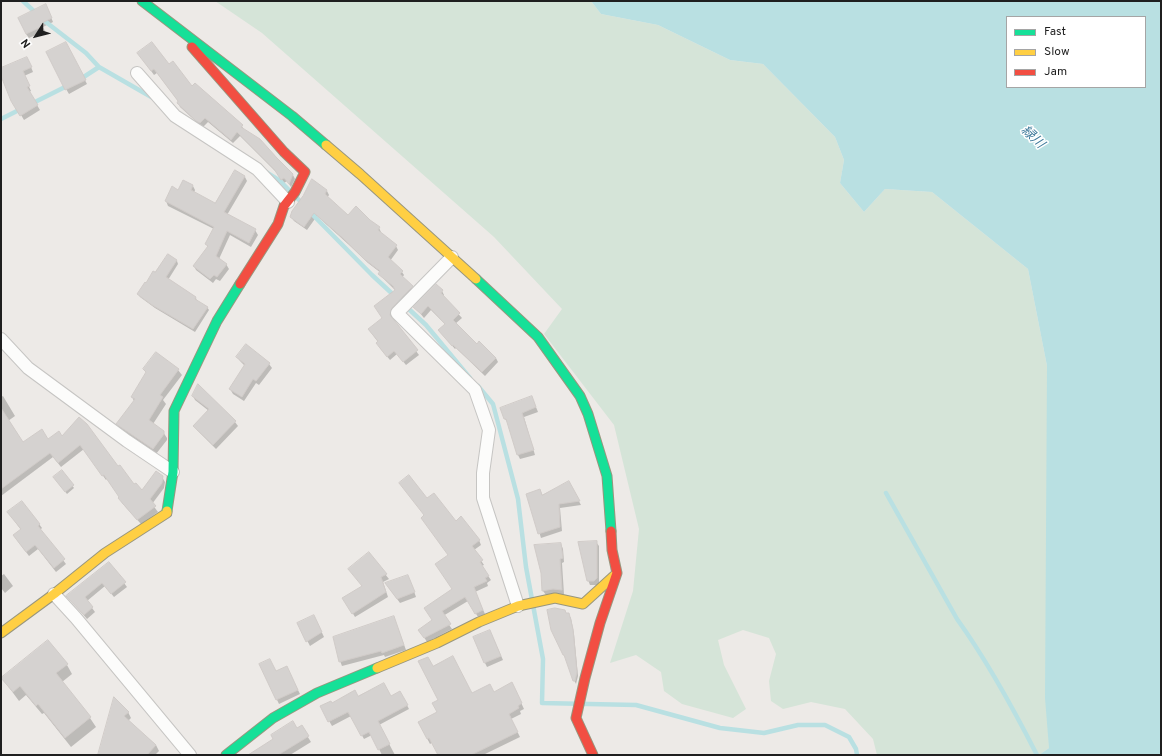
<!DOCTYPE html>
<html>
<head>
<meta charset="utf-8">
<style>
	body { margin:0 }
	#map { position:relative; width:1162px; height:756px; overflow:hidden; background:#edeae7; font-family:Overpass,sans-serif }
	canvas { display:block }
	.frame { position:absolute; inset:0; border:2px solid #1f1f1f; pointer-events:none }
	.legend { position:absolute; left:1006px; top:16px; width:140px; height:72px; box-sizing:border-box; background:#fff; border:1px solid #a5a5a5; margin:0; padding:5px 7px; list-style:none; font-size:12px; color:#1f1f1f }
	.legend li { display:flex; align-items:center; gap:8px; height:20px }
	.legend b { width:20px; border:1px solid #a5a5a5 }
	.north { position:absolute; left:16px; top:16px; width:40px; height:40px; -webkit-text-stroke:3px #fff; paint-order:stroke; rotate:234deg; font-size:11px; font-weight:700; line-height:16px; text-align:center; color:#1f1f1f }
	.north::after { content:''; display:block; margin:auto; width:14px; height:18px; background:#1f1f1f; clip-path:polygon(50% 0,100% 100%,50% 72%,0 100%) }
</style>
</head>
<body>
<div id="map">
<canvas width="1162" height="756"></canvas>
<div class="frame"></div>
<ul class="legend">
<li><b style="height:5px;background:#16e098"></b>Fast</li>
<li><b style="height:5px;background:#ffcf43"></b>Slow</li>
<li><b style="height:5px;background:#f24e42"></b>Jam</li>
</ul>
<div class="north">N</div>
</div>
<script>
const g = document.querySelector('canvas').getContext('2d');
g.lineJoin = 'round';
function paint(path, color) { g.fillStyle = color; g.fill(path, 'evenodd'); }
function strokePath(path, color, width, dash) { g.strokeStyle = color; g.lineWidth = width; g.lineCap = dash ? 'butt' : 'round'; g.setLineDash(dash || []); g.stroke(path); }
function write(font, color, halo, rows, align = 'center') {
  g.font = font + ' Overpass,"Noto Sans JP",sans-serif'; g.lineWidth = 3; g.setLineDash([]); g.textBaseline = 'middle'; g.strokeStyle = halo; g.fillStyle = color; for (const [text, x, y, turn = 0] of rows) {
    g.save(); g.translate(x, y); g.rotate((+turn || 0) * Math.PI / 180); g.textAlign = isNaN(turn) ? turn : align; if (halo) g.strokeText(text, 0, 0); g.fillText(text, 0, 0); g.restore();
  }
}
paint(new Path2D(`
	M215,1H591L601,14L658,25L730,60L763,64L835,137L844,160L840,183L864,212L885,189L932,192L1028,269L1047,366L1049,748L1039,755H877L873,739L845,709L811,702L783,709L771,701L769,681L776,654L769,638L743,630L718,640L724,665L746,709L733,718L682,704L664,691L661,672L636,655L610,663L633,591L639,529L614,425L544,334L562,309L494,237L262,33Z`), '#d5e4d8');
paint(new Path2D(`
	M591,1H1161V755H1039L1049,748L1045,698L1047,366L1028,269L932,192L885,189L864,212L840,183L844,160L835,137L763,64L730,60L658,25L601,14ZM1007,17H1145V87H1007Z`), '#b9e0e2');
paint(new Path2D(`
	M48,10L53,22L43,27L45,31L29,38L26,34Z
	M68,48L87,84L69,94L66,89Z
	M141,57L169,66L192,87L195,84L242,126L244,130L293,175L295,179L291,187L287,181L284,183L278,174L240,136L233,143L208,122L203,127L200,125L180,107L178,103L179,102L157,73L154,75Z
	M29,62L33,72L24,76L31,91L29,92L40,110L24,120L12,100L1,74V70Z
	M235,171L245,177L247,181L227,215L255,230L258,235L251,247L230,235L219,259L226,264L229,269L220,281L216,279L213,283L196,270L194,266L208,247L206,244L214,229L168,206L166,201L179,191L184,181L193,186L195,190L194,193L215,204Z
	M312,181L327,191L329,195L327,198L348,216L370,221L379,228L381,232L380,234L396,246L398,250L390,261L402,272L404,275L402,278L414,291L393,312L392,319L419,355L406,365L397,354L390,360L379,347L378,342L369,330L383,318L396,291L382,277L380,274L381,273L368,263L348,244L317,216L307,230L294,221L291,217L304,197Z
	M168,255L177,261L178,264L168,280L196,298L197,301L207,307L209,310L195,332L155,308L140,297L138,294L155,274Z
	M442,291L444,295L443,297L462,318L455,324L477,345L496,358L498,362L485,376L456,348L455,349L442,334L439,330L446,325L431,310L424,318L415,307Z
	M246,346L269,364L272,368L259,385L256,383L244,401L233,394L230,389L245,366L240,361L237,357Z
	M144,369L178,370L182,375L163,400L166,404L153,424L163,432L167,438V440L156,454L121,430L117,424L134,401L132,397L147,373Z
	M198,386L235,422L238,426L216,449L197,430L194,426L209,411L195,400L193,396Z
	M3,396L15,416L8,421L23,443L48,441L62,437L80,418L118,468L134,486L142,492L162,477L165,482L164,488L152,504L158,512L141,524L122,503L120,497L107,479L106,480L84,449L61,467L53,457L1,496V397Z
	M534,402L538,412L524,417L535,455L520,459L518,455L508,423L505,419Z
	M62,471L74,488L67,494L55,479Z
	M569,483L581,505L560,508L562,531L541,538L527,494L540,490L543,496Z
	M427,500L479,540L481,545L474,550L484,565L481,566L491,580L487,583L488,586L475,592L485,614L478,617L468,601L443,616L452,629L427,642L422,634L433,620L453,589L449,555L425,516Z
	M11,516L39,524L42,528L40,530L66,564L56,572L38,549L29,556L14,536L21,530Z
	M596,542L599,546V583L597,585H590L588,580Z
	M561,544L563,549L564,562L562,563L564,594L546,595L543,591Z
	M369,554L389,579L383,582L388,597L355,617L344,599L363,587Z
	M109,563L127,587L114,597L105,586L87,601L95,612L87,619L68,597Z
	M4,574L13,586L5,593L1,588V576Z
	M410,580L416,597L400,603L389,588Z
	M568,614L571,618L574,634L578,676L576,684L574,680Z
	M394,617L406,650L385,657L384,655L342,666L340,661Z
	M316,620L324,637L310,646L298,623Z
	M490,631L503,660L487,667L485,663Z
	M67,665L72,674L62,682L90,718L96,727L71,747L44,713L42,714L26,695L19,701L2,678Z
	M260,665L276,672H289L300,694L279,704Z
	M433,667L472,694L494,693L512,683L524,709L520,711L521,714L511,719L520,737L483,755H439L433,742L430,744L419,723L439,713V701Z
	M400,692L409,709L379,725L395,755H382L372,735L364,739L351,716L332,726L321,707L358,697H390Z
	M114,699L128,712L131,718L128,721L156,745L159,751L155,755H99Z
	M301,726L311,742L290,755H250Z`), '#0003');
strokePath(new Path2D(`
	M23,1L37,14
	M42,19L86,53L99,67L153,98
	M79,80L99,67
	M31,104L69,85
	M1,119L23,108
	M266,172L280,181L304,205
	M309,211L372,275L426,325L470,378
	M478,386L493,404L518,499L526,567L543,659L542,703L636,705L720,728L764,733L798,725H825L849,737L856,749L857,755
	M886,493L957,619C988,662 1013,708 1037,755`), '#b9e0e2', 4.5);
const building = new Path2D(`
	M46,4L52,18L42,23L43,26L26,34L18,18Z
	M66,42L86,80L65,90L46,52Z
	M152,42L169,64L173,61L192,86L195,83L243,125L241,127L260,139L277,158L293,174L289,184L284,178L281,180L274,169L237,132L231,140L205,118L200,123L196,121L177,103L178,101L154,69L151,71L137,53Z
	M27,57L32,67L23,71L30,86L27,87L38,105L20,116L11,101L1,76V68Z
	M235,170L245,176L224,212L256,229L249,243L227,231L216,256L227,264L217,277L214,275L210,279L193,266L208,246L205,244L214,227L165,201L172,186L178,190L183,180L193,185L191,190L215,203Z
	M312,179L327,190L325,194L348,215L356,206L370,220L380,227L378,230L397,245L388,257L403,271L400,274L413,286L392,308L390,315L418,350L403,362L394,351L387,357L376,343L378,341L368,329L382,318L374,306L395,290L393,286L378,274L380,271L364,259L345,240L314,213L304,227L290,217L292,211L303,196Z
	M168,254L177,260L166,277L196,297L195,299L208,307L193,329L152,305L137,294L145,282L146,283L153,271L155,272Z
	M436,284L443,290L441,293L460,313L453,320L477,344L479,341L496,358L482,372L453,345L452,346L438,330L445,324L428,306L421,314L413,307Z
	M246,344L270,363L256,381L253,379L242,397L229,389L245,364L236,357Z
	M156,352L179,369L160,395L163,397L149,420L164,431V434L153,449L116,424L135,399L131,397L146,372L143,369Z
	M198,384L236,421L213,445L193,426L209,409L192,396Z
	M532,396L536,407L522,413L534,450L517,455L506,419H504L500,408Z
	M1,408L23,442L42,429L48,439L59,431L62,436L79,417L87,424L118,466L120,465L134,484L136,483L142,490L156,471L163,476L162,483L150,499L156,506L137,520L118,498L119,497L104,475L102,476L80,445L58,463L50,453L1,489Z
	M62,470L74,485L65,492L53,477Z
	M409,475L427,498L434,493L456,521L461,516L480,540L472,546L483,560L480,562L489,576L485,578L487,581L474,587L483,610L475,614L465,597L442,611L451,624L424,638L418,630L432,620L424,608L452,589L435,564L448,555L421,518L424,515L399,483Z
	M569,481L580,501L559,504L560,527L538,534L526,494L540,489L542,495Z
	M22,501L40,524L38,526L65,559L54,568L35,545L26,552L13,535L21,529L7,512Z
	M597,541V578L594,581H587L578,542Z
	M561,543L563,558L560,559L562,590L553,589L542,591L541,573L534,545Z
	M369,552L387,574L381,577L386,592L352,614L342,598L362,586L348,569Z
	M109,562L126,582L111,594L102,583L85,597L93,607L84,615L66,596Z
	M408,575L415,592L397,599L385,583Z
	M555,608L565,610L566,613H569L573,629L577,672L575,681H573L564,655H563L551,630L547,610Z
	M314,615L322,632L306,642L297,623Z
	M394,616L404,645L382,653L381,651L339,662L333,637Z
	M490,630L501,656L484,663L473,637Z
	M48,640L68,664L56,673L91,717L65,738L38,704L36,706L20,686L13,692L1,678Z
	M453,656L472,693L490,684L494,692L512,682L522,703L518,706L519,708L509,714L518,732L471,755H438L429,738L427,739L418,722L437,712L432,703L438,700L418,661L428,657L433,666Z
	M270,659L276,671L287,666L298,690L276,700L259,664Z
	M384,683L391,696L400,691L408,705L378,721L390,744L378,750L369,732L361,736L348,712L328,722L320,706L331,701L332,703L355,690L358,696Z
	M114,697L129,712L124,716L156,745L147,755H98Z
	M293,721L297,728L302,725L309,736L278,755H248L273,739L271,735Z`);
paint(building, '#d5d2d0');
strokePath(building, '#d0cbc8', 1);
const street = new Path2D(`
	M137,73L175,116L257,169L288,202
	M452,257L397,313L475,390L489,430L483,473V498L518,606
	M1,339L28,368L127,441L173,472
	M54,594L76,618L190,755`);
const fast = new Path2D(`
	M142,1L292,116L326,145
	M476,279L538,337L580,396L588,414L607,476L611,531
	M167,511L173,472L174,411L217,321L240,284
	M226,755L273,718L317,693L377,668`);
const slow = new Path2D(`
	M326,145L360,174L476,279
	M1,633L54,594L105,553L167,513V511
	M377,668L437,643L479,622L518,606L555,598L583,604L616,574`);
const jam = new Path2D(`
	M192,47L284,152L305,172L295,192L284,206L278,224L240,284
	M593,755L576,718L585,678L600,623L617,573L612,550L611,531`);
strokePath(street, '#c6c5c3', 14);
strokePath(fast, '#98967e', 11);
strokePath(slow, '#98967e', 11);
strokePath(jam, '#98967e', 11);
strokePath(street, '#fcfcfb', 12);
strokePath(fast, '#16e098', 9);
strokePath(slow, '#ffcf43', 9);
strokePath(jam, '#f24e42', 9);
write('italic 13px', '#3e7a9b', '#fff', [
	["緑川",1032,138,44]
]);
</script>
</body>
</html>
